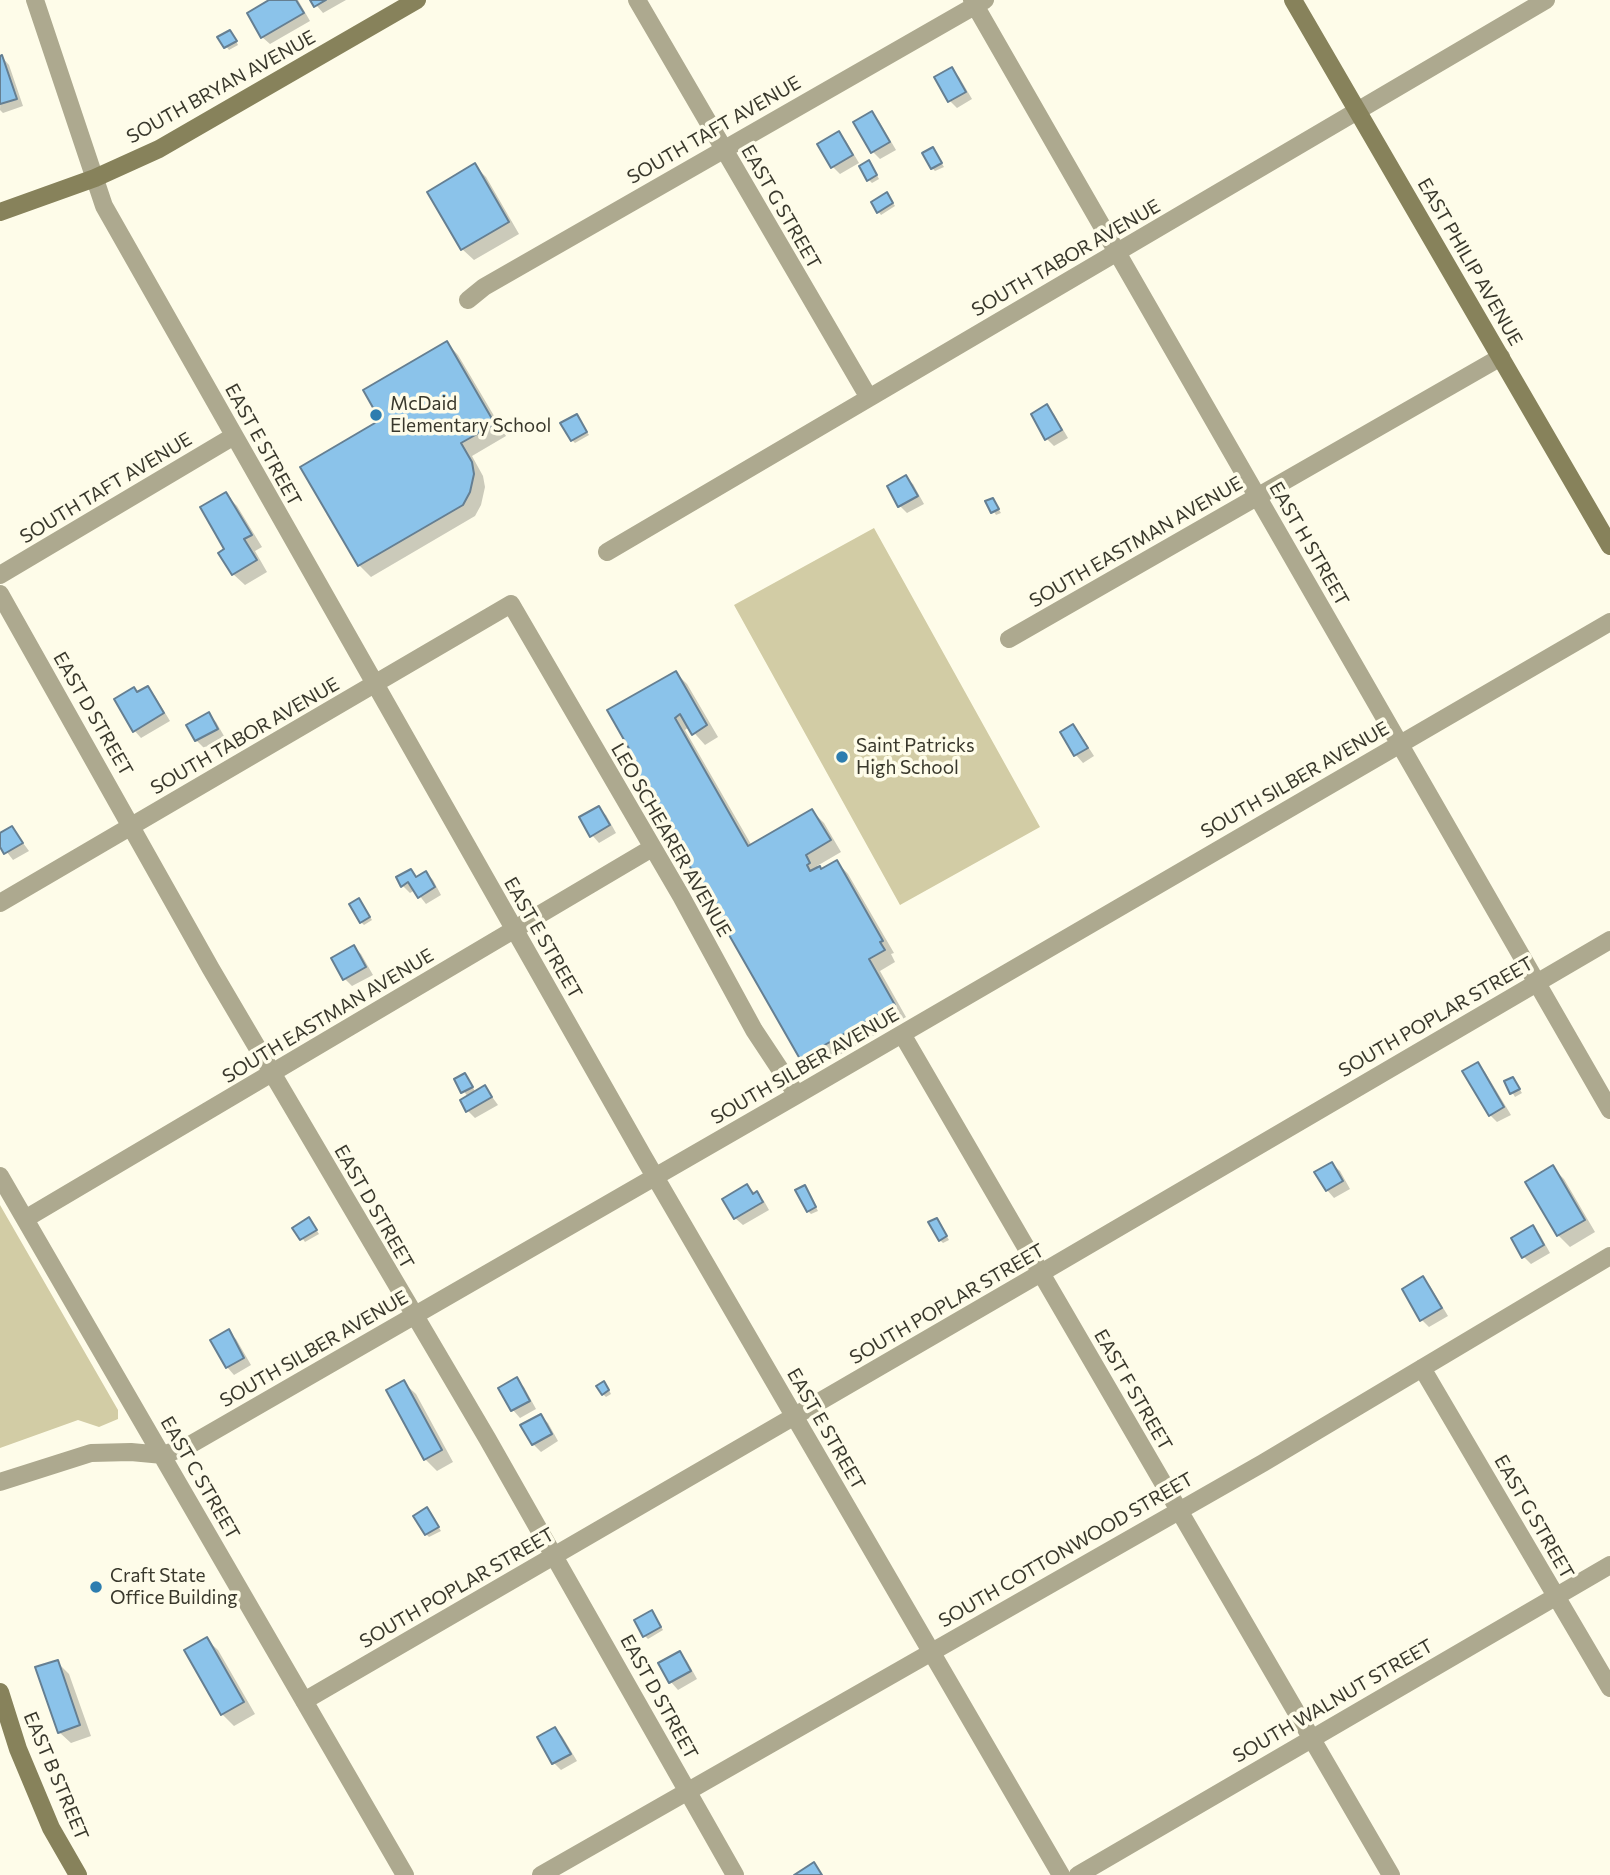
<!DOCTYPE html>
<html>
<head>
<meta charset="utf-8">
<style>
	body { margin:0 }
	canvas { display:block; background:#fefce9 }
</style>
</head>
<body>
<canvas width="1610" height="1875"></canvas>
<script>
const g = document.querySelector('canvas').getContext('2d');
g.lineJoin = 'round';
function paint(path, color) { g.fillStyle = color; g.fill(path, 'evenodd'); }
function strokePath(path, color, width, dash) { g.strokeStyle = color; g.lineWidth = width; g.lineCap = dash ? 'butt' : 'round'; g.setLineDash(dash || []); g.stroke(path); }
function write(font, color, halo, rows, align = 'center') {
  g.font = font + ' Commissioner,sans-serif'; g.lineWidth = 7; g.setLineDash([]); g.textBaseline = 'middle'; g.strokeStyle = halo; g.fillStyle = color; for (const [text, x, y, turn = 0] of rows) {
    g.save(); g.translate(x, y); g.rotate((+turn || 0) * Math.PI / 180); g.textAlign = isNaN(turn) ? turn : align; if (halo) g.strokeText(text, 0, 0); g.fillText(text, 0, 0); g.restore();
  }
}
paint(new Path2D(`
	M874,528L1040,827L900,905L734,605Z
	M0,1205L118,1410V1419L99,1427L78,1420L0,1448Z`), '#d2cca5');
paint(new Path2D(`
	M273,0H298L310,21L270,44L262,37Z
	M312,0H346L323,13Z
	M233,35L238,45L229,50L220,38Z
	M2,57L9,65L23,106L3,113L0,110Z
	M951,69L959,77L972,99L957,108L950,101Z
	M872,113L879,121L896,150L880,159L872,151Z
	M839,133L846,141L859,163L840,174L833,167Z
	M933,149L944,167L935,171L932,168Z
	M872,165L879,179L872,183L869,180Z
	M475,166L486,177L519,234L474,260L462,249Z
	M890,198L895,206L881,215L878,211Z
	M447,343L458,355L506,436L472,456L483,476L485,487L481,505L475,516L371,577L359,565L302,467L383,420Z
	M1047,407L1054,414L1068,438L1054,446L1047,439Z
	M577,416L589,435L575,443L572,440Z
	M905,477L913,484L924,504L907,513L900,506Z
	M225,494L237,506L262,547L255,551L267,572L245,585L233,574L227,550Z
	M993,500L1001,513L996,515L988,502Z
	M676,673L687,684L718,737L705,745L689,727L685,730L752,846L812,811L824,823L841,852L817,866L822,871L837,862L848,874L894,953L891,954L895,962L880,971L906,1017L813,1070L802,1058L628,755L633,752Z
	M147,688L155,696L170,721L141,738L134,730L138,694Z
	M209,715L216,722L224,736L204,748L196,740Z
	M1073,726L1080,734L1094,756L1083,763L1076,755L1062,733Z
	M598,808L606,815L616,833L599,843L592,835Z
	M12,828L29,851L13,860L0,843V835Z
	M411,871L417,878L426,873L433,880L441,895L426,904L415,890L410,893L403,886Z
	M362,904L372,920L364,925L361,922Z
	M354,947L361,954L373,975L352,986L345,979Z
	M1478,1064L1485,1072L1511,1115L1497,1122L1490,1115Z
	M468,1079L476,1093L485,1087L498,1105L475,1118L468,1111V1097L456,1080Z
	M1513,1079L1522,1093L1515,1097L1506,1082Z
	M1332,1164L1340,1171L1350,1189L1334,1198L1327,1190Z
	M1552,1167L1564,1179L1595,1232L1570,1247L1558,1235L1527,1182Z
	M747,1186L764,1201L769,1210L743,1225L735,1218Z
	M807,1190L818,1211L811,1214L808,1211Z
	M312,1223L319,1234L305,1242L295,1228Z
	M939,1223L949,1240L943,1243L940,1240Z
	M1533,1227L1540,1235L1550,1253L1531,1264L1524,1257Z
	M1423,1279L1430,1286L1448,1316L1429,1327L1422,1320Z
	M228,1332L236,1339L251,1365L234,1375L227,1367Z
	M517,1380L524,1387L536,1409L520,1418L513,1410L501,1389Z
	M404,1383L416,1394L453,1462L437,1471L425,1459Z
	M607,1386L611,1394L606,1397L603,1394Z
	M541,1416L548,1423L558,1441L541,1452L533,1444Z
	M430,1513L441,1531L429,1537L426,1534Z
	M655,1616L663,1630L648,1639L645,1636Z
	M206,1639L218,1650L255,1714L234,1726L222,1714L186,1651Z
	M680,1653L687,1661L697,1679L678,1690L671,1682L661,1664Z
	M57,1662L69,1674L91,1736L71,1743L59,1732Z
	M555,1729L562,1736L577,1761L561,1770L554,1763Z`), '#0003');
const building = new Path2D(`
	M269,0H296L304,13L261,38L247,13Z
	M310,0H326L314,7Z
	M230,30L237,41L224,48L217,37Z
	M2,55L17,99L0,104V56Z
	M952,67L966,92L948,102L934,77Z
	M872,111L890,142L871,153L853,122Z
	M839,131L853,155L831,168L817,144Z
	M933,147L942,163L931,169L922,153Z
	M869,160L877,175L867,181L859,166Z
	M475,163L509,222L461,250L427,192Z
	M887,192L893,203L877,213L871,202Z
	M447,341L495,424L461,443L472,462L474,474L470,492L463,505L358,566L300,467L380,420L363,390Z
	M1047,404L1062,430L1045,440L1031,414Z
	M577,414L587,432L571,441L560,423Z
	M906,475L918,496L898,507L887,486Z
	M226,492L252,535L244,539L257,560L232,575L218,553L224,549L200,507Z
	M993,498L999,509L991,513L985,501Z
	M676,671L707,725L692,735L680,714L675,718L748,846L812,809L831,840L806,855L810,863L807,865L810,871L820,866L821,869L837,860L883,941L880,942L885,950L869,959L895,1005L800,1059L626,755L631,752L607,710Z
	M148,686L164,713L133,732L114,699L134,687L137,692Z
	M209,712L218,729L195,741L186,725Z
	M1073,724L1088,748L1074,756L1060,732Z
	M599,806L610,825L590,837L579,817Z
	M12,826L23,843L4,854L0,847V833Z
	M411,869L416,877L426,871L435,887L418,898L408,882L401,887L396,877Z
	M359,898L370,917L360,923L349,904Z
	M354,945L366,967L343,980L331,958Z
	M1478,1062L1504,1107L1489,1116L1462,1071Z
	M465,1073L473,1087L461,1093L454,1079Z
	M1513,1077L1520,1089L1510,1094L1504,1081Z
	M485,1085L492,1097L466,1112L460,1100Z
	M1332,1162L1343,1181L1326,1191L1314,1172Z
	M1553,1165L1585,1220L1557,1236L1525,1182Z
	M747,1184L753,1194L757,1191L763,1202L734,1219L722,1199Z
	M805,1185L816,1207L807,1212L795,1190Z
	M309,1217L317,1230L300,1240L292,1228Z
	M937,1218L947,1236L939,1241L928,1222Z
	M1533,1225L1544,1245L1522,1258L1511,1238Z
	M1423,1276L1442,1308L1420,1321L1402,1289Z
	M229,1329L244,1358L226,1368L210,1340Z
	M517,1377L530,1401L511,1411L498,1388Z
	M404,1380L442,1450L424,1460L386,1390Z
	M604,1381L609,1390L602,1395L596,1386Z
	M541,1414L552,1434L532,1445L520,1425Z
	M427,1507L439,1527L425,1535L413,1516Z
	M652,1610L661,1627L643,1637L634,1620Z
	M207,1637L244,1702L221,1715L184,1650Z
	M680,1651L691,1671L669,1683L658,1663Z
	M58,1660L80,1725L58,1733L35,1667Z
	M555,1727L571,1754L552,1764L537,1737Z
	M814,1862L822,1875H794Z`);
paint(building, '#8bc3ea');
strokePath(building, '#657f92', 2);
strokePath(new Path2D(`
	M35,0L104,206L643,1156L1061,1875
	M637,0L869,398
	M972,0L1610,1110
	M468,300L484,287L985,0
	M607,552L1546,0
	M0,575L234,436
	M0,594L211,969L487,1438L735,1875
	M1009,639L1501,357
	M0,903L511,604L681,896L754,1030L797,1095
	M902,1034L1391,1875
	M0,1176L405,1875
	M25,1219L652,848
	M1422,1368L1610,1688
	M0,1482L91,1453L131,1452L163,1455L188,1446L797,1095L1610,622
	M304,1701L1041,1273L1610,940
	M541,1875L1263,1463L1610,1256
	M1078,1875L1610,1565`), '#ada98f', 18);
strokePath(new Path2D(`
	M1293,0L1610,546
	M0,212L95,178L159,149L417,0
	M0,1692L18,1749L51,1828L78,1875`), '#87825b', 18);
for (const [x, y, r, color] of [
	[376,415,7,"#2d7daf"],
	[842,757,7,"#2d7daf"],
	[96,1587,7,"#2d7daf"]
]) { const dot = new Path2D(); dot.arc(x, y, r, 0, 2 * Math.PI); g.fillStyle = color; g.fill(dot); strokePath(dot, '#fefce9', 2.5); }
write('19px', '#39382c', '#fefce9', [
	["SOUTH BRYAN AVENUE",221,87,-29],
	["SOUTH TAFT AVENUE",714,130,-30],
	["EAST G STREET",781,207,60],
	["SOUTH TABOR AVENUE",1066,258,-30],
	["EAST PHILIP AVENUE",1470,262,60],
	["EAST E STREET",263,445,61],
	["SOUTH TAFT AVENUE",106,488,-31],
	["SOUTH EASTMAN AVENUE",1136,542,-30],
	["EAST H STREET",1309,544,60],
	["EAST D STREET",93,714,60],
	["SOUTH TABOR AVENUE",245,736,-30],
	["SOUTH SILBER AVENUE",1295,780,-30],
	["LEO SCHEARER AVENUE",671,840,60],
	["EAST E STREET",543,938,60],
	["SOUTH EASTMAN AVENUE",328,1016,-31],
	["SOUTH POPLAR STREET",1436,1017,-30],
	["SOUTH SILBER AVENUE",805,1066,-30],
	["EAST D STREET",374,1207,60],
	["SOUTH POPLAR STREET",947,1304,-30],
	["SOUTH SILBER AVENUE",314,1349,-30],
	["EAST F STREET",1133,1390,60],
	["EAST E STREET",826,1429,60],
	["EAST C STREET",200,1478,60],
	["EAST G STREET",1534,1517,60],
	["SOUTH COTTONWOOD STREET",1066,1550,-30],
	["SOUTH POPLAR STREET",457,1588,-30],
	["EAST D STREET",659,1697,61],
	["SOUTH WALNUT STREET",1333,1701,-30],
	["EAST B STREET",56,1776,67]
]);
write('19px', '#39382c', '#fefce9', [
	["McDaid",390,404],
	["Elementary School",390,426],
	["Saint Patricks",856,746],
	["High School",856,768],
	["Craft State",110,1576],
	["Office Building",110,1598]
], 'left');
</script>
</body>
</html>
